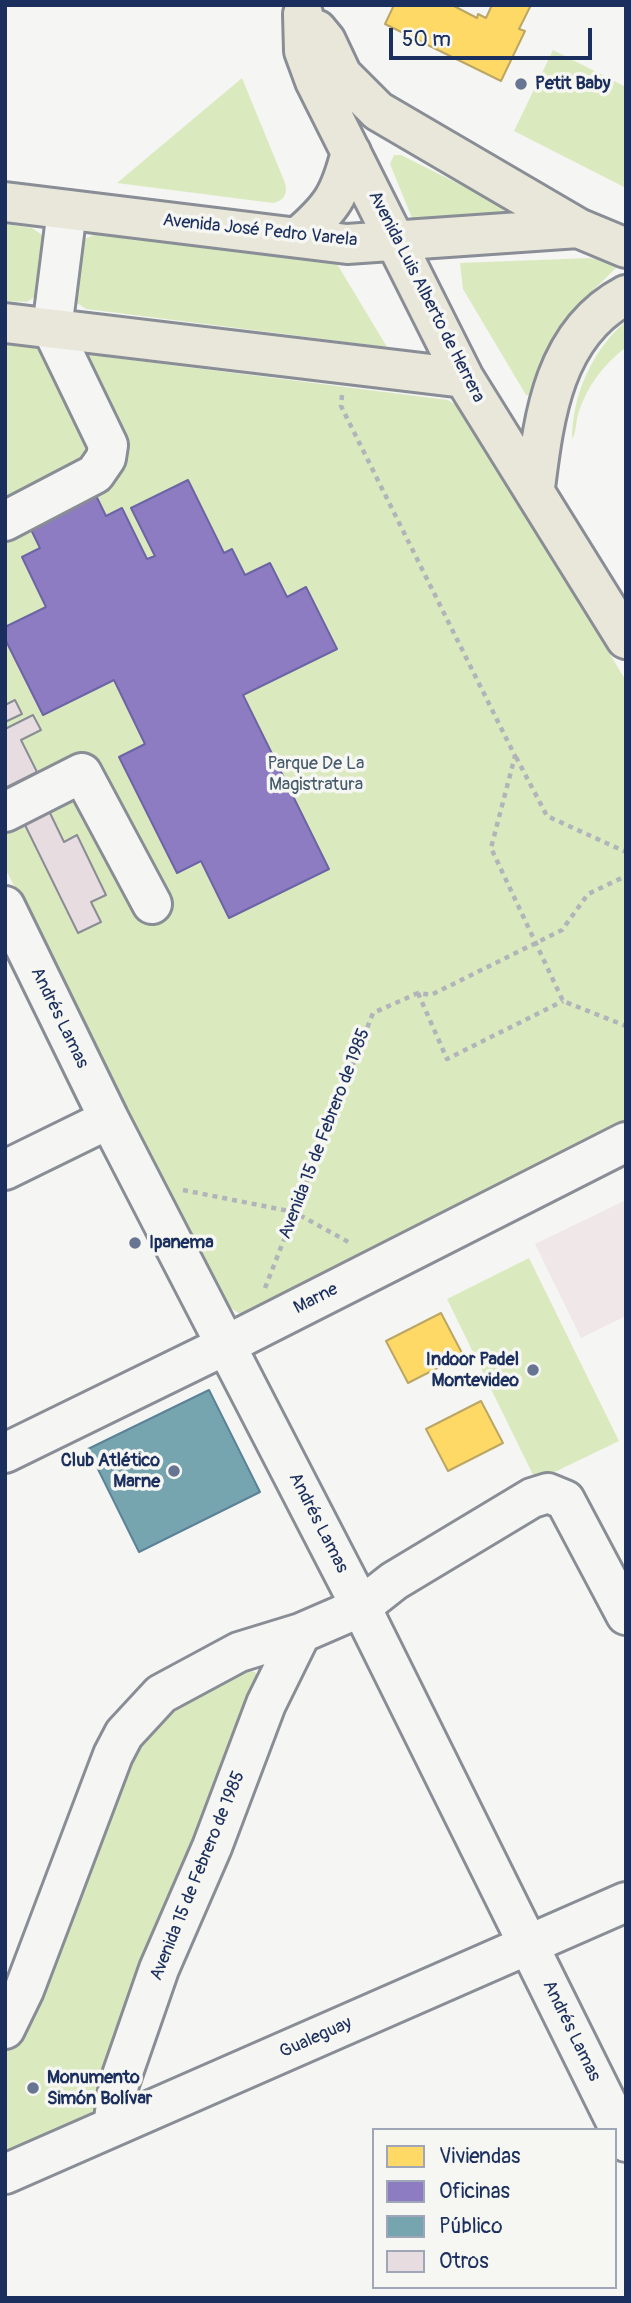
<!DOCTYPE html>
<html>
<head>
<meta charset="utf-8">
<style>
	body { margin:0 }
	#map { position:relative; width:631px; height:2303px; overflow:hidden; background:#f5f5f3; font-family:Pangolin,sans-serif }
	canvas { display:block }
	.frame { position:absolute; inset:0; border:7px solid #1b2f5e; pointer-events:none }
	.legend { position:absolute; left:372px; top:2128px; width:245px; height:161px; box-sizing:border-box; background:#f6f6f2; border:2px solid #9ea6b7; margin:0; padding:9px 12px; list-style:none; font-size:21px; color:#1b2f5e }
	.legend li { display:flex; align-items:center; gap:14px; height:35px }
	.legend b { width:35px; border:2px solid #9ea6b7 }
	.scale { position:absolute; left:389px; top:28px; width:203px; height:32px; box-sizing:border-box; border:4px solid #1b2f5e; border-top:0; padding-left:9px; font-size:21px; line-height:24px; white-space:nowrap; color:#1b2f5e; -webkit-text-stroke:5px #f6f6f2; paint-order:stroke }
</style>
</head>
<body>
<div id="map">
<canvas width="631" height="2303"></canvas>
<div class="frame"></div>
<ul class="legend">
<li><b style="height:19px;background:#ffd966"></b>Viviendas</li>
<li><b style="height:19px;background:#8e7cc3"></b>Oficinas</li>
<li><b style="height:19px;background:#76a5af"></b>Público</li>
<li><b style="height:19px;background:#e7dcdf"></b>Otros</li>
</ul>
<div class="scale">50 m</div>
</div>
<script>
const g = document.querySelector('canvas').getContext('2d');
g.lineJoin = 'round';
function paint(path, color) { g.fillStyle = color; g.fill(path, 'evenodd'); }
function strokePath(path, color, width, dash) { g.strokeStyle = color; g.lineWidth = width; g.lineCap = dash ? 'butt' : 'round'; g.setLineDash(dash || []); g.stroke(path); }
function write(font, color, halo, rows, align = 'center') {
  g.font = font + ' Pangolin,sans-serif'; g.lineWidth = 7; g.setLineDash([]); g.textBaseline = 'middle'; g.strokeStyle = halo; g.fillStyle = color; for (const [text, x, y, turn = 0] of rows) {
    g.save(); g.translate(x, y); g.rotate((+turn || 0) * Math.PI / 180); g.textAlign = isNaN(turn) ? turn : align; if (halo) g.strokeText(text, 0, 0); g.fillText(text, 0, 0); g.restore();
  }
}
paint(new Path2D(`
	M626,1200V1316L581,1338L535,1244Z`), '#f0e7e8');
paint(new Path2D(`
	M553,50L626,87V188L514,131Z
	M242,78L285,183C288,193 284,201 273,203L117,183Z
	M394,155H401L503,206L504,212L497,217L412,218L390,164Z
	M5,224L32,228L45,237L39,294L27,302L5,301Z
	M95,234L337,264L387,347L86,309L74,301L81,241Z
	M589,258L614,262L618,266L568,315L546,353L532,395H526L463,289L460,263Z
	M626,321V347C603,365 587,386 578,414C576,422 576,434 572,439C572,396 592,350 626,321Z
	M5,344L448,400L465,411L626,681V1132L247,1314H240L226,1305L5,868Z
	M529,1258L619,1441L536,1481L447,1299Z
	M242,1669L255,1672L263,1684L100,2115L5,2158V2052L19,2029L109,1794L153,1711Z`), '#dbe9bf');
const homes = new Path2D(`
	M394,5H452L477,18L478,14L486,18L492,5H531L519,29L525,31L501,81L385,24Z
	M441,1313L463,1355L408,1383L386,1341Z
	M481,1401L503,1443L448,1471L426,1429Z`);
paint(homes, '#ffd966');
strokePath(homes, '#bba664', 2);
const offices = new Path2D(`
	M83,469L106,516L122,508L147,559L155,556L131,508L188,480L224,553L232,549L245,575L270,563L287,597L306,587L337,649L243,695L329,869L229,918L201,861L177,873L119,757L145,744L114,680L43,715L5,639V627L46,607L22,557L40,548L17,501Z`);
paint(offices, '#8e7cc3');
strokePath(offices, '#6c65a5', 2);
const public = new Path2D(`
	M209,1390L260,1492L139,1552L88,1449Z`);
paint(public, '#76a5af');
strokePath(public, '#5b8297', 2);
const building = new Path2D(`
	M15,700L22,714L5,722V705Z
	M33,715L41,730L21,740L37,772L5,788V729Z
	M49,811L64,842L77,835L106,895L91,902L101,922L78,933L24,823Z`);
paint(building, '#e7dcdf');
strokePath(building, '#898d95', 2);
const minor = new Path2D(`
	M5,521L95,474L106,458L108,445L52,329L67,210
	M5,812L82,773L152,904
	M5,906L109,1119L361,1607L626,2142
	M5,1170L109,1119
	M5,1453L226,1345L626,1142
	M5,2029L24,1990L113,1755L124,1734L161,1694L239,1652L301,1633L361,1607L394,1581L532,1498L548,1493L565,1500L626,1615
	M113,2126L119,2084L159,1969L212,1847L266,1704L301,1633
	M5,2174L626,1902`);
const major = new Path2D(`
	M303,14L304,51L315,81L464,378L626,639
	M317,30L326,41L342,75L378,111L578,228L626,248
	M5,202L347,244L578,228
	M298,237C332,208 340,195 351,152
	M5,323L464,378
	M535,488C544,416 554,333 626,295`);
strokePath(minor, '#898d95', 44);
strokePath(major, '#898d95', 44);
strokePath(new Path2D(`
	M342,395L341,406L515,756L491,848L563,1001L626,1026
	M516,757L547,816L626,852
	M418,993L447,1059L563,1001
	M183,1190L294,1212L352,1244
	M265,1288L373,1013L418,993L431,995L562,930L588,894L626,876`), '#b2b4b9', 4.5, [5, 5]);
strokePath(minor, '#f5f5f3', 38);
strokePath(major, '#e9e7da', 38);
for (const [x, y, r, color] of [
	[521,84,7,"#677492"],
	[135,1243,7,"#677492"],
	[533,1370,7,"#677492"],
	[174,1471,7,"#677492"],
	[33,2088,7,"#677492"]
]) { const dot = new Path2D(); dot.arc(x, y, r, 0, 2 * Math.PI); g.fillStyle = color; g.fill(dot); strokePath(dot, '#f6f6f2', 2.5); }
write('bold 18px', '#1b2f5e', '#f6f6f2', [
	["Petit Baby",535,84],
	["Ipanema",149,1243],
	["Indoor Padel",519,1360,"right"],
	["Montevideo",519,1381,"right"],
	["Club Atlético",160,1461,"right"],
	["Marne",160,1482,"right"],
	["Monumento",47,2078],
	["Simón Bolívar",47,2099]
], 'left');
write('18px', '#1b2f5e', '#f6f6f2', [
	["Avenida José Pedro Varela",260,231,6],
	["Avenida Luis Alberto de Herrera",426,297,63],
	["Andrés Lamas",59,1018,64],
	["Avenida 15 de Febrero de 1985",325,1134,-69],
	["Marne",316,1299,-27],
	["Andrés Lamas",318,1523,63],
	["Avenida 15 de Febrero de 1985",198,1876,-68],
	["Andrés Lamas",571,2031,64],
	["Gualeguay",316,2038,-24]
]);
write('18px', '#465b6c', '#f6f6f2', [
	["Parque De La",316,764],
	["Magistratura",316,785]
]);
</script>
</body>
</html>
